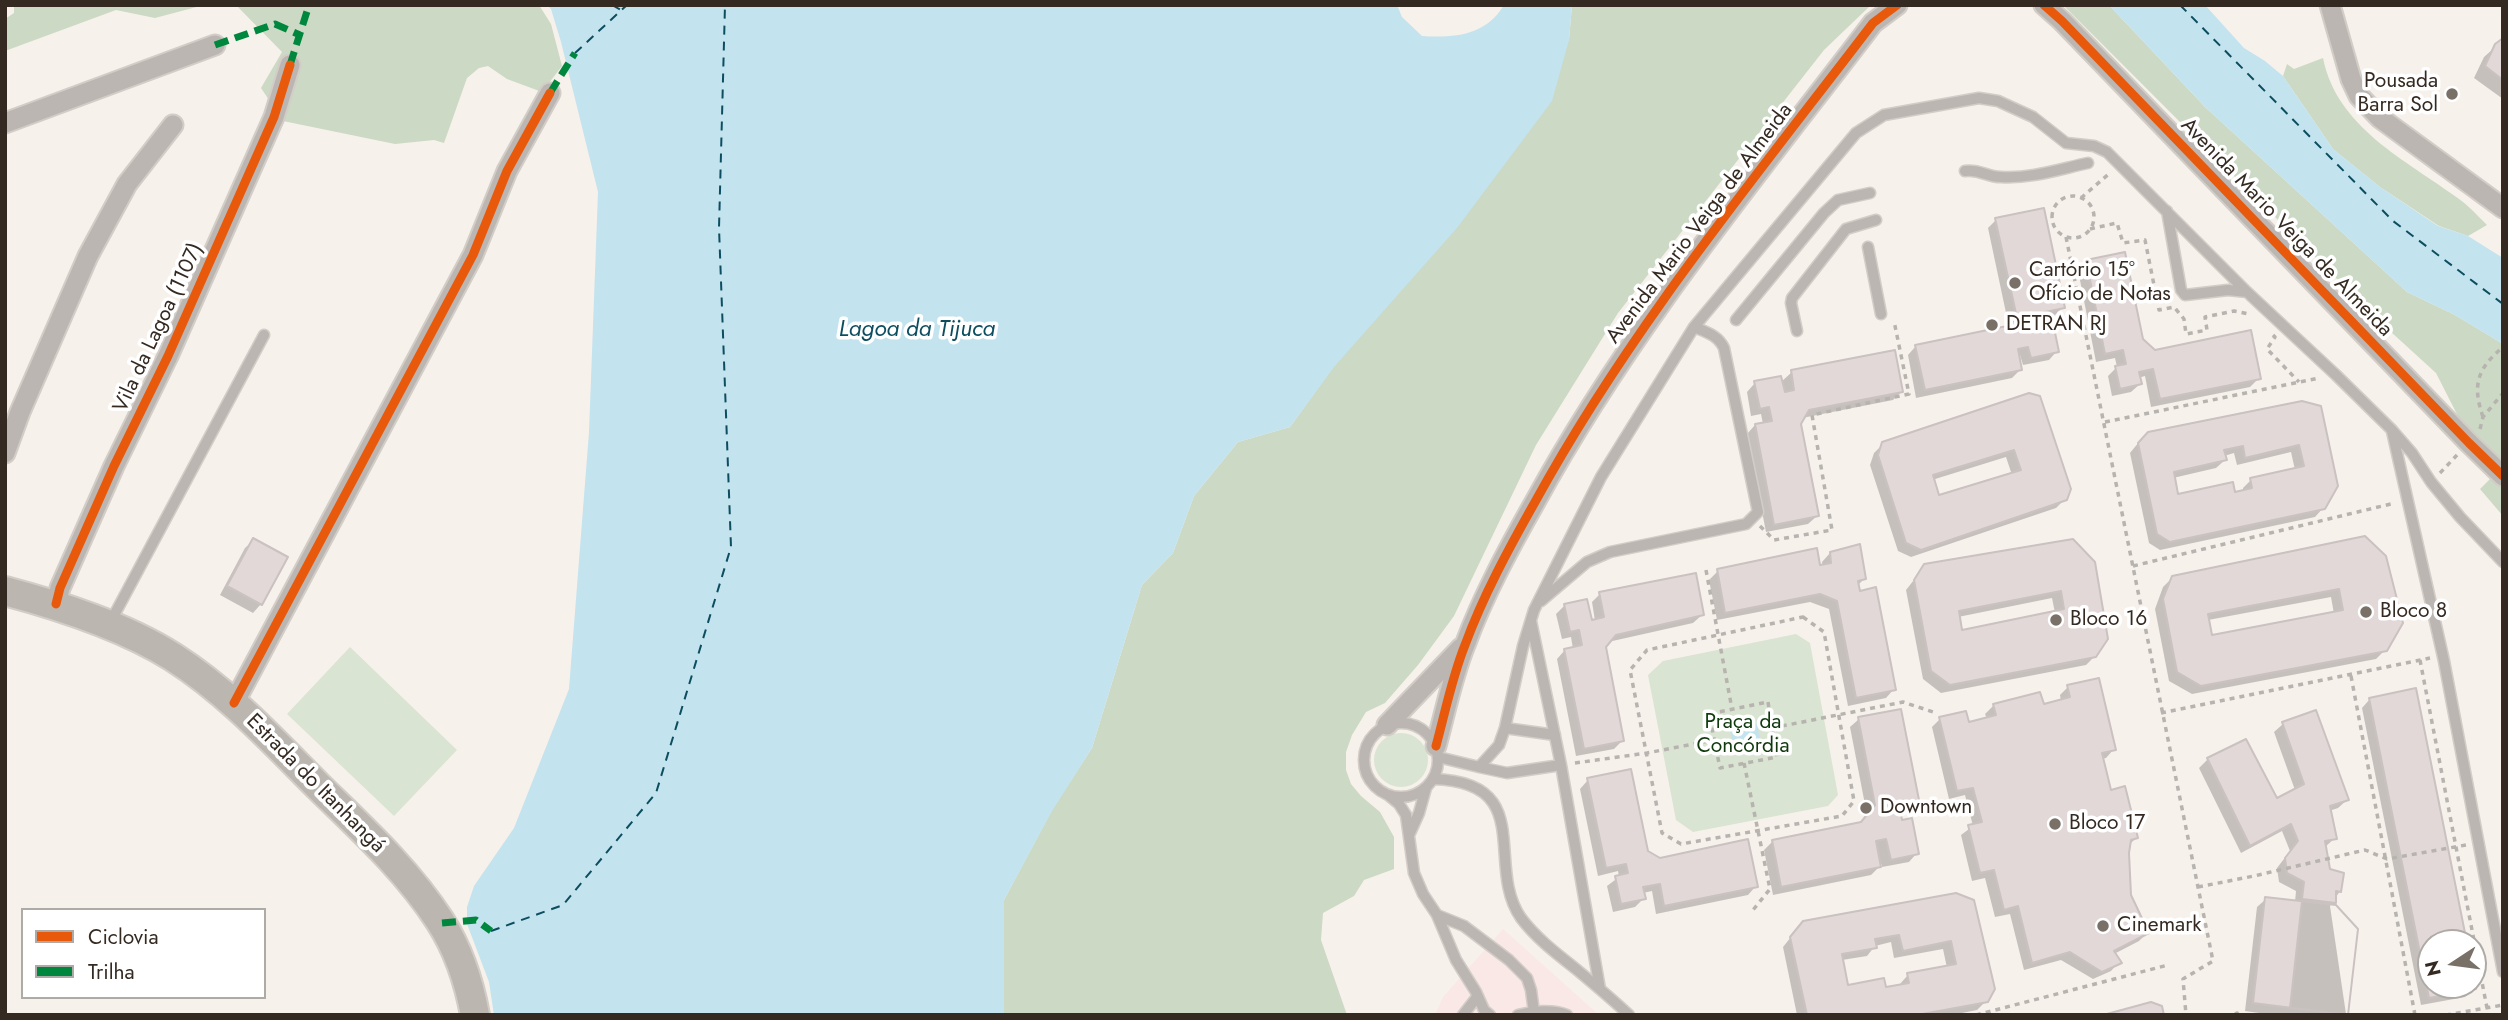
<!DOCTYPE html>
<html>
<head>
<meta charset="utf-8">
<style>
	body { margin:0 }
	#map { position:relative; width:2508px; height:1020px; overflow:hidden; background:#f7f1eb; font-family:Jost,sans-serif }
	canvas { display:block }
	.frame { position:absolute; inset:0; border:7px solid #352a21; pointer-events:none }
	.legend { position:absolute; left:21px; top:908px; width:245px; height:91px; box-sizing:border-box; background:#fff; border:2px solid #aeaaa6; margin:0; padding:9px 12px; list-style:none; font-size:21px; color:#352a21 }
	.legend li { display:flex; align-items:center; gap:14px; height:35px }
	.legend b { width:35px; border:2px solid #aeaaa6 }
	.north { position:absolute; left:2417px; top:929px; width:70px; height:70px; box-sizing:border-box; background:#fff; border:2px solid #aeaaa6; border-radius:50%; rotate:257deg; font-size:19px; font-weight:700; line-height:28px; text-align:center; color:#352a21 }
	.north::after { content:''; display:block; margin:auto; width:24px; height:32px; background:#797068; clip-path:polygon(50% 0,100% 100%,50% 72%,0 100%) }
</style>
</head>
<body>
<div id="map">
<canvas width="2508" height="1020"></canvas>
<div class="frame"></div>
<ul class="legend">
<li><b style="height:9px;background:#e8590c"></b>Ciclovia</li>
<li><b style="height:9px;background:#00873e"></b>Trilha</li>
</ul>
<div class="north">N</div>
</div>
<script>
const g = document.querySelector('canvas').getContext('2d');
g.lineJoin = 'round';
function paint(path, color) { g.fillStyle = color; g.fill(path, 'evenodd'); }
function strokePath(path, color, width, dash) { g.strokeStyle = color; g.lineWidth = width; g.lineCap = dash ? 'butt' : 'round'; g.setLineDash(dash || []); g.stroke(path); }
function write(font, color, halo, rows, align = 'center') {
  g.font = font + ' Jost,sans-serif'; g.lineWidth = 7; g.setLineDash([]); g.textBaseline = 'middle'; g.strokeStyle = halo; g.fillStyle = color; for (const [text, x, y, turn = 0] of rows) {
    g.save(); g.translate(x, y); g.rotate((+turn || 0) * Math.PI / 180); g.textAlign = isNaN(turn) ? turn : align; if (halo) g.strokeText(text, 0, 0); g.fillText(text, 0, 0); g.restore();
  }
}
paint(new Path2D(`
	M1503,929L1599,1015H1435L1443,997Z`), '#fae8e7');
paint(new Path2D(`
	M1796,634L1810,643L1838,795L1828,806L1693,832L1676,820L1648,675L1663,661Z
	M350,647L457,750L394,816L287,714Z
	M1374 760a27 27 0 1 1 54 0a27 27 0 1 1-54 0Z`), '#d9e4d2');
paint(new Path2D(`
	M14,5H204L155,18L116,10L5,51V19L14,13Z
	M236,5H539L551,24L562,66L542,92L507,79L488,66L479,68L467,78L444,143L434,140L395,144L283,121L261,88L282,52Z
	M1572,5H1871L1824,50L1618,313L1536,445L1454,616L1418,665L1385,703L1366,712L1352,735L1346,752V770L1351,784L1361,796L1380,812L1394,837V869L1364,880L1354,896L1323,913L1321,940L1347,1015H1004V900L1052,810L1092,748L1142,585L1173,553L1194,496L1238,442L1290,427L1569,40Z
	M2063,5H2109L2205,107L2407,292L2455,315L2503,344V516L2480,489L2490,479L2436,373L2379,321Z
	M2323,58C2337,128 2406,160 2459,199C2469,206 2478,216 2487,225L2468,236L2439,226L2380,187L2333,149L2283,76L2287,64L2294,69Z`), '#ccd9c4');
paint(new Path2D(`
	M547,5H1397L1402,17L1422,36C1453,38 1486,36 1504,5H1572L1569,40L1552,101L1457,228L1334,367L1290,427L1238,442L1194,496L1173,553L1142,585L1092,748L1052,811L1004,900V1015H494L489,982L467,924V907L474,886L514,828L569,689L589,432L598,192L561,42L551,9Z
	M2109,5H2205L2244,48L2265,61L2283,76L2333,149L2380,187L2438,226L2468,236L2503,258V344L2455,315L2407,292L2205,107Z
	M1756,720L1761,744L1734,749L1729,726Z`), '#c3e3ee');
paint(new Path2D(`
	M2503,40V99L2474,78L2484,57Z
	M1996,220L2063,307L2054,316L2039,319L2041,327L2057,351L2049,360L2023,365L2020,355H2017L2020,370L2012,378L1916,398L1908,355L1916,346L2009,327L1988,228Z
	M2087,262L2141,340L2154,352L2259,378L2250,387L2151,407L2145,376L2138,378L2140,384L2131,392L2112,396L2108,376L2117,367L2115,358L2096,362L2078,270Z
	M1792,372L1901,392L1893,400L1802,418L1799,423L1817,516L1808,524L1766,532L1747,434L1755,425L1763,424L1761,414L1751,416L1747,392L1755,383L1781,382Z
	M2029,394L2065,499L2056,508L1911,557L1898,551L1870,465L1874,453L1883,444ZM2006,457L2012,475L1938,498L1932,480Z
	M2302,402L2324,507L2315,517L2160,550L2149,543L2130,453L2139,442ZM2291,452L2295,470L2251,480L2243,488V492L2177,496L2173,478L2216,468L2225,460L2224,456L2234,453L2237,465Z
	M2365,538L2385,650L2376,659L2192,694L2169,681L2155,609L2163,587L2172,578ZM2331,597L2334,614L2211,637L2208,620Z
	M254,540L261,604L253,613L220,595L245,548Z
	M1830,553L1864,579L1857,586L1859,593L1894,689L1886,698L1848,706L1829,609L1810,602L1717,620L1709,580L1718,571L1818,568L1823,567L1822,562Z
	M2093,563L2095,656L2086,665L1941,693L1923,679L1906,590L1925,566ZM2052,598L2055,613L1961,632L1958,617Z
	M1600,594L1702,615L1693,623L1608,642L1604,647L1622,741L1614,749L1576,756L1557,659L1565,650L1573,649L1571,637L1562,639L1556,614L1565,605L1590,622L1595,621L1592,602Z
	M2068,687L2114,749L2106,758L2101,759L2109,792L2136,838L2129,845V896L2147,933L2139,941L2114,954L2119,962L2111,971L2093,979L2061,960L2024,970L2010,914L1995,917L1985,878L1972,881L1961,835L1973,826L1965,795L1949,799L1932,727L1940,719L1968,725L1987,719L1985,714L1994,705L2042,706L2061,701L2060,695Z
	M2370,699L2465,943H2431V985H2473L2474,988L2465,997L2421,1005L2362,708Z
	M2315,712L2347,800L2338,808L2329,811L2335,838L2325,847L2328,870L2340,891L2330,906L2346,1014L2273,1015L2245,1011L2257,907L2266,899L2295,902L2296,891L2279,882L2277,868L2290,851L2282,831L2241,853L2199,768L2208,759L2276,801L2295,790L2274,732L2283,724Z
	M1859,719L1918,804L1910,813L1899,815L1917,853L1909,862L1882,867V864L1871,875L1773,895L1764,850L1773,841L1860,824L1867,815L1850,727Z
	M1588,780L1646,852L1659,860L1756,886L1748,895L1656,914L1652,891L1643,893L1644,898L1635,907L1613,912L1607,886L1619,877L1618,871L1598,876L1580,789Z
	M1956,895L1986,1001L1977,1010L1952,1015H1797L1783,947L1795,932ZM1891,942L1894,958L1943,949L1947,968L1908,975L1900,984V986L1885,989L1847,987L1842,960L1867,956L1875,946Z`), '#0003');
strokePath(new Path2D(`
	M612,5L621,10
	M2180,5L2393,221L2503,304
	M575,53L627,5
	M491,931L563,905L656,793L731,547L719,228L725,5`), '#0c4e60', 2, [9, 7]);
const building = new Path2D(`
	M2503,38V80L2485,66L2495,44Z
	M2044,208L2065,308L2040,313L2042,325L2053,323L2059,352L2031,358L2028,347L2018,349L2022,370L1925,390L1915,345L2007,326L2017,318L1995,218Z
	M2125,252L2143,339L2155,350L2251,330L2261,379L2160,399L2153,369L2139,372L2142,384L2120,389L2115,366L2126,364L2123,350L2105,354L2086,260Z
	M1895,350L1903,392L1809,410L1801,424L1819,516L1774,525L1755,424L1772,421L1769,407L1760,409L1754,381L1781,376L1785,392L1794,390L1791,370Z
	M2029,393L2040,396L2071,489L2067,500L1921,550L1906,543L1878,455L1882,442ZM2014,450L2021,470L1939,495L1933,475Z
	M2302,401L2321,406L2338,486L2325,509L2170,542L2157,534L2138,443L2148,432ZM2299,445L2304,466L2250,478L2252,488L2235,492L2233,482L2178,494L2174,472L2227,460L2224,450L2243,446L2245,458Z
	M2365,536L2386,556L2403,623L2387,651L2201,686L2177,672L2163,599L2172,576ZM2339,589L2343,610L2212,635L2208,614Z
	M253,538L288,557L262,605L227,586Z
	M2073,539L2095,562L2108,639L2096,657L1950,685L1931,671L1914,580L1924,564ZM2061,591L2064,609L1962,630L1959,611Z
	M1860,544L1866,579L1858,581L1860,591L1876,587L1896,690L1856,698L1837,601L1820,594L1725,613L1717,569L1817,548L1820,565L1831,563L1830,552Z
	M1696,573L1704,615L1616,635L1606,647L1624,741L1584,749L1564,649L1582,645L1579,630L1570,632L1564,604L1587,599L1592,620L1604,617L1599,592Z
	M2099,678L2116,750L2102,753L2111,790L2125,786L2138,838L2131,840L2129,853L2131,895L2149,933L2114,951L2122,963L2102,972L2070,952L2032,963L2018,906L2004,910L1994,870L1980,873L1968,825L1982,822L1973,788L1957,791L1939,717L1966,711L1969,722L1996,715L1993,704L2040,692L2044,704L2070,697L2067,685Z
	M2416,688L2467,943H2431V985H2473V976L2476,989L2429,998L2369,698Z
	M1901,709L1920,805L1900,809L1902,820L1912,818L1919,854L1891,860L1886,839L1876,841L1881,867L1781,887L1772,840L1861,822L1875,805L1858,717Z
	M2316,710L2349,800L2330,806L2337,839L2325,841L2330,869L2344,873L2341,892L2336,891V903L2302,899L2304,882L2287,873L2285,858L2298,841L2291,824L2250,846L2207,758L2246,739L2277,798L2304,784L2282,722Z
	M1631,769L1648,851L1660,858L1748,839L1758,887L1664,906L1660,884L1643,887L1646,899L1621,904L1615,876L1628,873L1626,864L1606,868L1587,778Z
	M1956,893L1974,900L1995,989L1988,1002L1917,1015H1807L1790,937L1803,921ZM1899,935L1903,951L1951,941L1956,964L1907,973L1909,983L1886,987L1884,978L1848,985L1842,954L1877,948L1875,939Z
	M2265,897L2336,905L2358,929L2348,1015L2253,1003Z
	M2302,901L2336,905L2358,929L2348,1015L2290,1008Z
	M2151,1002L2162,1006L2164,1015H2103Z`);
paint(building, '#e2d8d8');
strokePath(building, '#cac1c1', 2);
const lane = new Path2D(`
	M1965,171C1981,169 1986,177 2001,177C2030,179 2060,169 2088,163
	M2167,211L2181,290L2185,295L2228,290L2247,292
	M1868,247L1881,314
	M1736,320L1824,213L1838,200L1870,193
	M1797,331L1791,303L1792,298L1846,229L1876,220
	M2392,431L2444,661L2503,972
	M1541,601L1587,562L1610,552L1746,524L1758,512L1724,348C1718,335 1706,332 1694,327
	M111,621L264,335
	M1531,621L1561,765L1600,989
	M1364 760a37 37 0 1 1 74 0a37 37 0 1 1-74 0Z
	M1505,728L1555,735
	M1438,757L1479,767L1499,745L1505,728L1523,646L1534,610L1601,477L1694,327L1856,133L1884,115L1979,98L1998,101L2033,117L2066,143L2094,146L2107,152L2247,292L2336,375L2392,430L2412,453L2431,482L2460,517L2503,562
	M1479,767L1507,773L1561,765
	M1433,779C1538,782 1484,865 1521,918C1536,938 1557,954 1576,969C1594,984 1612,999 1629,1015
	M1388,795L1399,804L1406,815L1414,873L1423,894L1437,915L1456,960L1476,992L1484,1010L1490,1015
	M1410,833L1419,813L1426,788
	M1437,915L1464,926L1509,960L1527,978L1531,990L1534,1012
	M1463,1015L1477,997L1476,992
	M1518,1015C1532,1011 1553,1009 1567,1015`);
const street = new Path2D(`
	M2044,5L2062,21L2469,443L2503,476
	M2330,5L2351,79L2359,96L2380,118L2503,208
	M5,123L215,45
	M5,453L20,412L88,256L127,184L173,125
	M56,604L60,588L114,466L168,356L274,117L290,65
	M234,703L473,255L507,171L550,93
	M1387,725L1461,648
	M1436,746C1445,713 1452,677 1465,645C1483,596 1509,548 1535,502C1629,330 1754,179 1873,23L1897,5`);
const secondary = new Path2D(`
	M5,591C61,606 124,626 173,657C228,692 273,741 319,787C362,829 407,870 440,921C458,949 469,982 475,1015`);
strokePath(lane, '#d3cdc7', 13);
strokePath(street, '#d3cdc7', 23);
strokePath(secondary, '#d3cdc7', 32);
strokePath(new Path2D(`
	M2052 217a21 21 0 1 1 42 0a21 21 0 1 1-42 0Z
	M2081,198L2111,172
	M2090,229L2117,223L2123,243L2145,240L2159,310L2174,307L2184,319L2186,334L2207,330L2205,317L2234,311L2249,314
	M2066,237L2213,961L2183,979L2186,1015
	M2273,335L2275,337L2267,349L2299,382
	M2483,417C2472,385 2477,369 2503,347
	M2105,422L2319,378
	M2480,429L2483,417L2503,393
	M2440,473L2457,455
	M1760,526L1774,540L1832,530L1812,415L1909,394L1894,321
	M2133,566L2395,503
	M1706,570L1732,709
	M1803,617L1824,632L1854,801L1842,816L1681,844L1662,833L1630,670L1647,650Z
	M2420,660L2487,1008
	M2351,676L2415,1015
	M1768,702L1777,757L1720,768L1709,714Z
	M2161,713L2430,658
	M1772,728L1903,702L1936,713
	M1575,763L1647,753L1714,740
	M1744,763L1770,889L1753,910
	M2198,887L2254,876L2365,850L2387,859L2466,845
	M1976,1015L2168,965
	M2234,1015L2237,1013L2240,1015
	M2446,1015L2503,1005`), '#b7b3af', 3.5, [5, 5]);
strokePath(lane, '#bcb6b2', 10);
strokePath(street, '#bcb6b2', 19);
strokePath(secondary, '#bbb6b0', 28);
strokePath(new Path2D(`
	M215,45L275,24L300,35
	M290,65L309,5
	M550,93L575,53
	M442,923L476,920L491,931`), '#00873e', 7, [14, 7]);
strokePath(new Path2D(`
	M2044,5L2062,21L2469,443L2503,476
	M56,604L60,588L114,466L168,356L274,117L290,65
	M234,703L473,255L507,171L550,93
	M1436,746C1445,713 1452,677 1465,645C1483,596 1509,548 1535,502C1629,330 1754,179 1873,23L1897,5`), '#e8590c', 9);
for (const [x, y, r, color] of [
	[2452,94,7,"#797068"],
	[2015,283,7,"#797068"],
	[1992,325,7,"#797068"],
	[2366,612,7,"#797068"],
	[2056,620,7,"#797068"],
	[1866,808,7,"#797068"],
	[2055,824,7,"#797068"],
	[2103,926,7,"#797068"]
]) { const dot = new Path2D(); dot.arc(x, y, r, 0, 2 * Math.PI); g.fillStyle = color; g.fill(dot); strokePath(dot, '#fff', 2.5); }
write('21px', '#352a21', '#fff', [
	["Pousada",2438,82,"right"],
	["Barra Sol",2438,106,"right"],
	["Cartório 15º",2029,271],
	["Ofício de Notas",2029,295],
	["DETRAN RJ",2006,325],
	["Bloco 8",2380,612],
	["Bloco 16",2070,620],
	["Downtown",1880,808],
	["Bloco 17",2069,824],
	["Cinemark",2117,926]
], 'left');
write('21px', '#352a21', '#fff', [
	["Avenida Mario Veiga de Almeida",1700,224,-53],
	["Avenida Mario Veiga de Almeida",2286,228,46],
	["Vila da Lagoa (1107)",159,328,-65],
	["Estrada do Itanhangá",315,784,45]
]);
write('21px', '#103a0d', '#fff', [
	["Praça da",1743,723],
	["Concórdia",1743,747]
]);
write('italic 23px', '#0c4e60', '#fff', [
	["Lagoa da Tijuca",917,330]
]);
</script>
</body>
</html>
